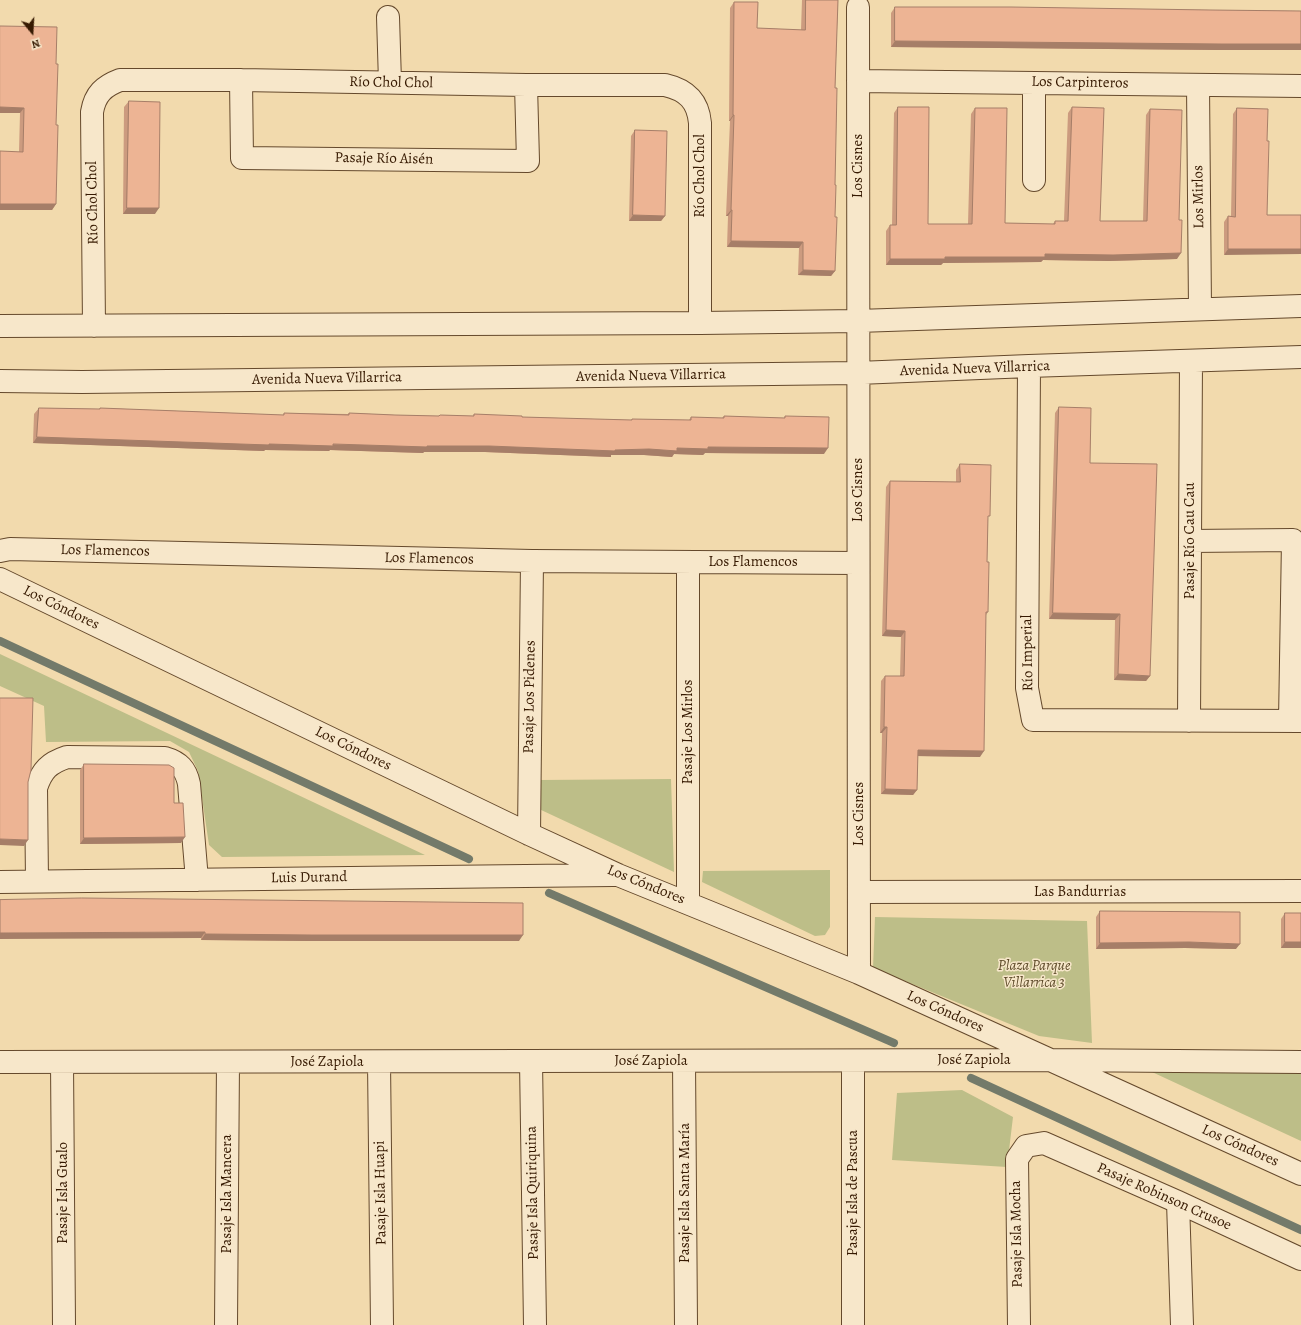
<!DOCTYPE html>
<html>
<head>
<meta charset="utf-8">
<style>
	body { margin:0 }
	#map { position:relative; width:1301px; height:1325px; overflow:hidden; background:#f2daad; font-family:Alegreya,serif }
	canvas { display:block }
	.north { position:absolute; left:12px; top:12px; width:40px; height:40px; -webkit-text-stroke:3px #f7e7ca; paint-order:stroke; rotate:162deg; font-size:11px; font-weight:700; line-height:16px; text-align:center; color:#361901 }
	.north::after { content:''; display:block; margin:auto; width:14px; height:18px; background:#361901; clip-path:polygon(50% 0,100% 100%,50% 72%,0 100%) }
</style>
</head>
<body>
<div id="map">
<canvas width="1301" height="1325"></canvas>
<div class="north">N</div>
</div>
<script>
const g = document.querySelector('canvas').getContext('2d');
g.lineJoin = 'round';
function paint(path, color) { g.fillStyle = color; g.fill(path, 'evenodd'); }
function strokePath(path, color, width, dash) { g.strokeStyle = color; g.lineWidth = width; g.lineCap = dash ? 'butt' : 'round'; g.setLineDash(dash || []); g.stroke(path); }
function write(font, color, halo, rows, align = 'center') {
  g.font = font + ' Alegreya,serif'; g.lineWidth = 3; g.setLineDash([]); g.textBaseline = 'middle'; g.strokeStyle = halo; g.fillStyle = color; for (const [text, x, y, turn = 0] of rows) {
    g.save(); g.translate(x, y); g.rotate((+turn || 0) * Math.PI / 180); g.textAlign = isNaN(turn) ? turn : align; if (halo) g.strokeText(text, 0, 0); g.fillText(text, 0, 0); g.restore();
  }
}
paint(new Path2D(`
	M0,654L425,855L222,857L209,845L198,771L189,752L170,741L46,742L44,706L0,686Z
	M671,779L674,872L539,809L540,780Z
	M830,870V927L825,935L815,936L702,882L703,871Z
	M875,917L1087,921L1092,1043L1039,1036L873,968Z
	M1152,1072L1301,1073V1141Z
	M962,1090L1013,1117L1007,1167L892,1160L897,1093Z`), '#bdbe88');
strokePath(new Path2D(`
	M0,641L469,859
	M549,893L894,1043
	M971,1078L1301,1230`), '#737a6a', 8);
const street = new Path2D(`
	M858,7L859,973
	M388,17L390,82
	M241,80L242,158L528,161L526,85
	M858,81L1301,86
	M1034,83V180
	M1198,85L1200,309
	M0,326L700,323L858,321L1301,306
	M94,326L92,112C95,94 104,86 120,80H241L526,85H665C687,90 698,101 700,123V323
	M1029,366L1027,688L1033,720L1301,721
	M0,381L82,382L858,373L1029,366L1301,357
	M1190,541L1293,540L1290,721
	M0,551L10,549L532,561L858,563
	M0,579L529,834L618,875L859,973L1301,1174
	M1189,721L1191,361
	M529,834L532,561
	M37,881L36,788C42,770 49,763 67,757L165,758C179,762 186,769 189,784L197,880
	M0,882L613,875
	M859,892L1301,891
	M688,902V562
	M531,1061L535,1325
	M684,1061L686,1325
	M0,1062L1052,1060L1301,1062
	M62,1062L64,1325
	M379,1062L382,1325
	M1178,1202L1182,1325
	M226,1325L228,1062
	M853,1325V1061
	M1019,1325L1017,1159L1026,1146L1044,1143L1178,1202L1301,1259`);
strokePath(street, '#65492c', 24);
strokePath(street, '#f7e7ca', 22);
paint(new Path2D(`
	M802,0H838L835,88V271L831,276L798,275L799,248L727,247L728,216H726L730,121H729L730,8L734,2L757,28L801,30Z
	M895,7L1211,10L1301,11V50H1217L891,47V13Z
	M0,26L56,64V204L52,210L19,152L20,113H0Z
	M129,101L155,214H123L124,107Z
	M898,107L928,224H968L971,114L975,108L1005,223L1053,224L1055,221H1064L1068,113L1072,107L1100,221H1143L1146,115L1150,109L1177,259L1109,261L1043,260L1041,262L943,263L941,265H886V231L890,225H892L894,113Z
	M1237,108L1267,141V215L1224,255V222L1228,216H1231L1233,114Z
	M635,130L665,216L661,221H629L631,136Z
	M1059,407L1090,463L1150,676L1146,681L1114,680L1115,620L1049,619L1055,413Z
	M39,408L99,409L100,408L283,415L284,413L348,414L349,413L395,415L438,416L440,415L473,416L474,414L522,417L631,420L632,419L689,420L691,417L722,418L724,416L784,418L785,416L824,454L705,453L703,455L674,454L672,457L644,455H611V457L485,452H424L423,453L330,450L329,451L265,450L264,451L33,443L34,414Z
	M960,464L988,520L987,562L988,612L986,615L980,757L918,756L917,790L913,795L881,794L882,733H880L881,681L885,676H900L901,637L882,636L886,487L890,481L956,482V470Z
	M84,764L174,803L181,843L80,844V770Z
	M0,900L519,941H307L201,940V938Z
	M1100,911L1236,949L1185,948L1096,949V917Z
	M1285,913H1301V948H1281V919Z`), '#cc9b7f');
paint(new Path2D(`
	M895,41L1301,44V50H1217L891,47Z
	M0,107L24,108L20,113H0Z
	M733,115H734L730,121H729Z
	M0,204H56L52,210H0Z
	M127,208H159L155,214H123Z
	M731,210H732L728,216H726Z
	M633,215L665,216L661,221H629Z
	M731,241L803,242L799,248L727,247Z
	M1228,249H1301V254L1224,255Z
	M1181,253L1177,259L1109,261L1043,260L1041,262L943,263L941,265H886L890,259L1045,254Z
	M803,270L835,271L831,276L798,275Z
	M37,437L269,444L489,446L615,450L708,447L828,448L824,454L705,453L703,455L674,454L672,457L644,455H611V457L485,452H424L423,453L330,450L329,451L265,450L264,451L33,443Z
	M1053,613L1120,614L1115,620L1049,619Z
	M886,630L905,631L901,637L882,636Z
	M1118,674L1150,676L1146,681L1114,680Z
	M884,727H887L882,733H880Z
	M918,750L984,751L980,757L914,756Z
	M885,789L917,790L913,795L881,794Z
	M185,837L181,843L80,844L84,838Z
	M0,839L28,840L24,846L0,845Z
	M205,932L201,938L0,939V933Z
	M205,934L523,935L519,941H307L201,940Z
	M1189,942L1240,944L1236,949L1185,948L1096,949L1100,943Z
	M1285,942H1301V948H1281Z`), '#a67e68');
const building = new Path2D(`
	M806,0H838L835,88H837L835,185H836L835,217H837L835,271L803,270V242L731,241L732,210H731L734,115H733L734,2H758L757,28L805,30Z
	M895,7H1011L1211,10L1301,11V44H1221L895,41Z
	M0,26L57,27L56,64H58L56,125H58L56,204H0V151L23,152L24,108L0,107Z
	M129,101L160,102L159,208H127Z
	M898,107H929L928,224H972L975,108H1007L1005,223L1055,224V221H1068L1072,107L1104,108L1100,221H1147L1150,109L1182,110L1179,220H1182L1181,253L1113,255L1045,254V257H945V259H890V225H896Z
	M1237,108L1268,109L1267,141H1269L1267,215H1301V249H1228V216L1235,217Z
	M635,130L667,131L665,216L633,215Z
	M1059,407L1091,408L1090,463L1157,464L1150,676L1118,674L1120,614L1053,613Z
	M39,408L100,409V408L284,415V413L349,415V413L395,415L439,416L440,415L474,416V414L522,416V417L632,420V419L691,420V417L724,418V416L785,418V416L829,417L828,448L708,447V449L677,448V451L649,449L615,450V451L489,446H427V447L333,444V446L269,444V445L37,437Z
	M960,464L991,465L990,516H988L987,562H989L988,612H986L984,751L918,750L917,790L885,789L887,727H884L885,676H904L905,631L886,630L890,481L960,482Z
	M0,698H33L31,770L28,782V840L0,839Z
	M84,764L169,765L174,768V803H183L185,837L84,838Z
	M82,898L523,903V935H311L205,934V932L0,933V900Z
	M1100,911L1240,912V944L1189,942L1100,943Z
	M1285,913H1301V942H1285Z`);
paint(building, '#edb494');
strokePath(building, '#a67e68', 1);
write('15px', '#361901', '#f7e7ca', [
	["Río Chol Chol",391,83,1],
	["Los Carpinteros",1080,83,1],
	["Pasaje Río Aisén",384,159,1],
	["Los Cisnes",858,166,-90],
	["Río Chol Chol",700,176,-90],
	["Los Mirlos",1199,197,-91],
	["Río Chol Chol",93,203,-91],
	["Avenida Nueva Villarrica",975,369,-2],
	["Avenida Nueva Villarrica",651,376,-1],
	["Avenida Nueva Villarrica",327,379,-1],
	["Los Cisnes",858,490,-90],
	["Pasaje Río Cau Cau",1190,541,-90],
	["Los Flamencos",105,551,1],
	["Los Flamencos",429,559,1],
	["Los Flamencos",753,562],
	["Los Cóndores",61,608,26],
	["Río Imperial",1028,653,-91],
	["Pasaje Los Pidenes",530,697,-89],
	["Pasaje Los Mirlos",688,732,-90],
	["Los Cóndores",353,749,26],
	["Los Cisnes",859,814,-90],
	["Luis Durand",309,878,-1],
	["Los Cóndores",646,885,22],
	["Las Bandurrias",1080,892],
	["Los Cóndores",945,1012,24],
	["José Zapiola",974,1060],
	["José Zapiola",651,1061],
	["José Zapiola",327,1062],
	["Los Cóndores",1240,1146,24],
	["Pasaje Isla Gualo",63,1193,-90],
	["Pasaje Isla Huapi",381,1193,-91],
	["Pasaje Isla Quiriquina",533,1193,-91],
	["Pasaje Isla Santa María",685,1193,-90],
	["Pasaje Isla de Pascua",853,1193,-90],
	["Pasaje Isla Mancera",227,1194,-90],
	["Pasaje Robinson Crusoe",1164,1197,24],
	["Pasaje Isla Mocha",1017,1234,-91]
]);
write('italic 15px', '#5e4b2a', '#f7e7ca', [
	["Plaza Parque",1034,966],
	["Villarrica 3",1034,983]
]);
</script>
</body>
</html>
